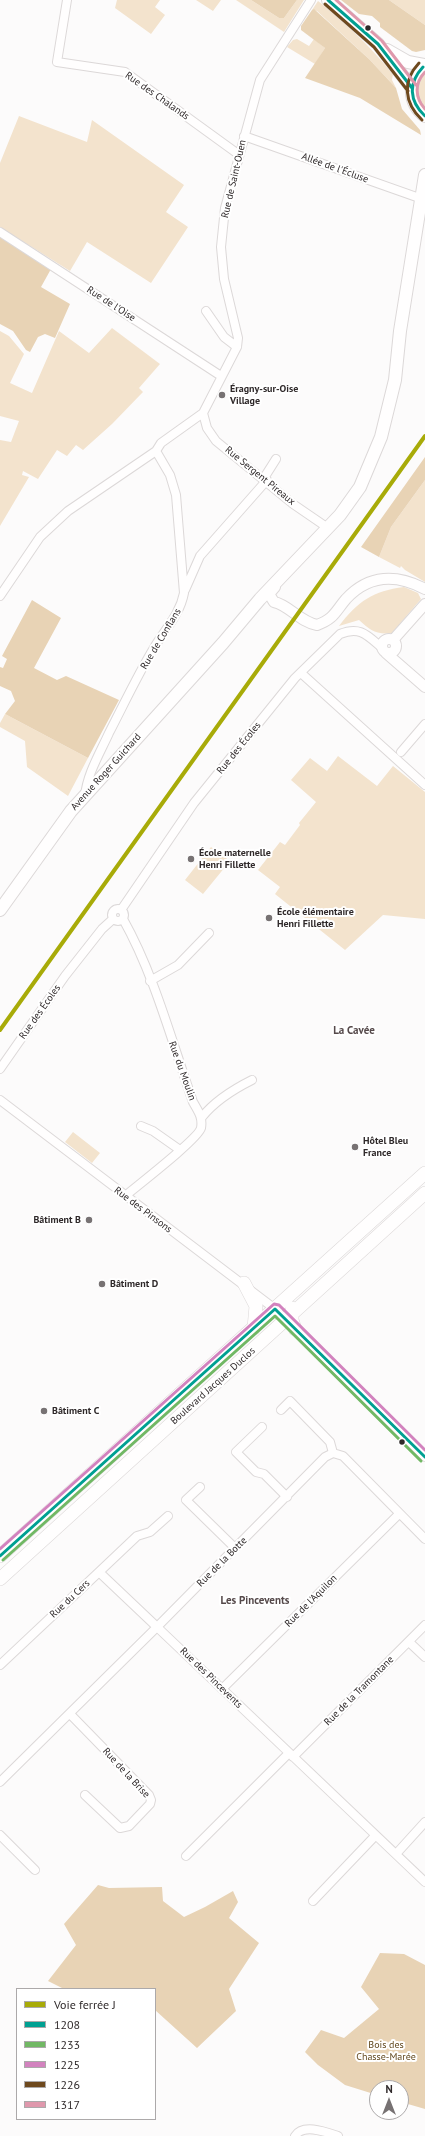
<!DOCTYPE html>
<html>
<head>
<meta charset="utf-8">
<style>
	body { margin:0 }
	#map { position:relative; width:425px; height:2136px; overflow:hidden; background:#fcfbfb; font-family:"PT Sans",sans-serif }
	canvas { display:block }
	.legend { position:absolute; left:16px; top:1988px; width:140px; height:132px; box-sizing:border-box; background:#fff; border:1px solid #aca9aa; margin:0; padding:5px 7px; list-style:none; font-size:12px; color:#2f292a }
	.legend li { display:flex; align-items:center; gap:8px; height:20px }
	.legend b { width:20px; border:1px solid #aca9aa }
	.north { position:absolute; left:369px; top:2080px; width:40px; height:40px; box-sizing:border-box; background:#fff; border:1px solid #aca9aa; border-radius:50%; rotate:0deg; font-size:11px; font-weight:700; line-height:16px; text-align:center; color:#2f292a }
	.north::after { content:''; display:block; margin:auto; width:14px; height:18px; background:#777273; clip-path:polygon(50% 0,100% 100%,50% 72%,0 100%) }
</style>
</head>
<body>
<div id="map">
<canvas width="425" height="2136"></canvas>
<ul class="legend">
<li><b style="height:5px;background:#a8ab08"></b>Voie ferrée J</li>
<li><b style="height:5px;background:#00a092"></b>1208</li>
<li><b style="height:5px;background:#71b864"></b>1233</li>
<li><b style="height:5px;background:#d282be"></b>1225</li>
<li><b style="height:5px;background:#6e491e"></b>1226</li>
<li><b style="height:5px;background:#df98ac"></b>1317</li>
</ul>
<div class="north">N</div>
</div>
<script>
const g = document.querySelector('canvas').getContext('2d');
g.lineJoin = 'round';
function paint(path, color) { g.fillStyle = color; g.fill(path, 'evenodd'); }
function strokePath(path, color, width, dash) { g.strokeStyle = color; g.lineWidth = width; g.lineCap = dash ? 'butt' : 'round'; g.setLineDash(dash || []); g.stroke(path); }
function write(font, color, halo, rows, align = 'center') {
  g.font = font + ' "PT Sans",sans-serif'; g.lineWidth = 4; g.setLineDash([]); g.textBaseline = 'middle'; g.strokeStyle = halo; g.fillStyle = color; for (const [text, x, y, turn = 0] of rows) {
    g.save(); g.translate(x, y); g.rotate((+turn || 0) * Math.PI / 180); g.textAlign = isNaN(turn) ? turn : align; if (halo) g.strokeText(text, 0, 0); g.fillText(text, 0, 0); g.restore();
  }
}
paint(new Path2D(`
	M117,0H160L155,7L165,15L151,34L115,8Z
	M196,0H221L213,11Z
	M236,0H251L279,18H284L297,0H304L284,32Z
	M389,0H425V25Z
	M318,1C347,23 370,47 393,74L392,80L396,88L369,59L317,11L312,10Z
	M297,39L309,46L314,39L325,48L315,64L287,47L293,40Z
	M425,71V111C412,95 415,88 425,71Z
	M19,116L87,142L92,120L184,185L166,212L188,227L151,283L87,242L70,271L0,227V163Z
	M112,328L160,364L139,388L143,392L112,424L83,450L76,445L67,456L57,450L38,479L23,471L22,475L29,477L0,526V440L11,442L19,421L0,416V331L9,336L24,354L10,383L32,393L59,331L89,353Z
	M425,480V582L405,570L401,566L400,568L379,557L391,527Z
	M404,587L418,593L421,599L392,633C376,635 370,630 359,620L339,626C358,601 373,591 404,587Z
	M5,714L88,758L68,796L27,767L25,741L0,727V723Z
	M338,756L377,786L393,766L425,792V919L383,915L345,950L275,894L280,887L258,870L280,842L285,845L300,825L299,823L316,802L291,780L310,758L327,771Z
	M211,847L230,861L203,894L185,880Z
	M73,1132L100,1153L92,1163L65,1142Z`), '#f3e3cd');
paint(new Path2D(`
	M251,0H297L284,18H279Z
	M341,0H389L425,25V50L416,52L412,51L380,27V23L372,16L359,14Z
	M314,9L369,59L396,88L402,109L420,130L421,135L360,98L305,78L325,48L301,30V26L312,10Z
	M0,236L51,269L41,287L70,304L55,338L45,334L38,337L30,352L26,350L13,331L0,324Z
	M425,457V480L391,527L379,557L361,547Z
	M32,600L61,618L34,668L57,680L66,676L119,700L88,758L5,714L15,701L11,691L0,686V667L3,668L7,659L2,656Z
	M98,1885L109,1888L162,1887L163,1901L184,1917L205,1907L233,1891L238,1902L229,1918L259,1943L229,1989L236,2011L197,2048L155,2010V1989H64L48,1981L76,1945L64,1924Z
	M380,1953L404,1954L425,1965V2109L401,2102V2088H377V2095L345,2085L318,2065L305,2052L321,2030L344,2038L379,2009L361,1987Z`), '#e8d3b5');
const minor = new Path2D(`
	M67,0L57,62L125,72L238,154
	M311,0L260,80L225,208L221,247L224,279L238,338L237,347L203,413L207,428L216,441L293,504L328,528
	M244,136L425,200
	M0,232L221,376
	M206,311L224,337L237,347
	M156,451L161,443L203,413
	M264,478L276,459
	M185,590L200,556L267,480
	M0,596L40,537L68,511L156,451
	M301,673L425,785
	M401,752L425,724
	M85,796C87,774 100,753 109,733C124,704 138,674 155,646C166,628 180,614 184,593L176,495L170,475L156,451
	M112 915a6 6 0 1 1 12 0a6 6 0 1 1-12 0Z
	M121,910L194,803L295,678L340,634C360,626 367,635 381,647
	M123,919C154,974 172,1042 193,1102C198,1111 203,1117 201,1128C198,1139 138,1185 125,1196
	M150,981L178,965L209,933
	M0,1069L65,976L102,929L113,919
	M0,1100L275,1309L425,1457
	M202,1117C214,1102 234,1089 252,1080
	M141,1126L153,1131L180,1150
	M281,1410L290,1401L330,1442L333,1453
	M262,1427L236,1452L256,1472L264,1474L287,1497
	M333,1453L343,1456L425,1539
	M200,1487L186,1500L235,1548
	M99,1572L137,1536L150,1532L168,1516
	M409,1642L425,1657
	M0,1665L99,1572L157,1627L325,1457L333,1453
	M222,1689L399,1514
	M70,1714L149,1795L151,1800L150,1804L129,1826L120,1828L85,1795
	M293,1757L425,1625
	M0,1782L157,1627L425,1882
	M0,1835L35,1870
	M396,1854L425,1822
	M186,1856L289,1753
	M313,1901L375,1836
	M295,2136C303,2123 326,2132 338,2136`);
const tertiary = new Path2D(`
	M275,587L269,594L274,602C289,605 300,622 317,625C334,619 335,612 346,599C369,574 397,574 425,589
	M382 646a7 7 0 1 1 14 0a7 7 0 1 1-14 0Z
	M393,640L425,604
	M386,653L425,687`);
const secondary = new Path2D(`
	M328,0L378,44L412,88
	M387,50L408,62L425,65
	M425,65C407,79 408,103 425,116
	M0,910L71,811L223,643L260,599L340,515L360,487L381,437L395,380L400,331L425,175`);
const primary = new Path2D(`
	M244,1283L256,1306L254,1328
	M292,1308V1320L295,1329
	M0,1556L425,1173
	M0,1579L425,1193`);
strokePath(minor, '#dcd8d8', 10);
strokePath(tertiary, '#dcd8d8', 12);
strokePath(secondary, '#dcd8d8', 14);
strokePath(primary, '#dcd8d8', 14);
strokePath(minor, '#fffefe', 8);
strokePath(tertiary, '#fffefe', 10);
strokePath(secondary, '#fffefe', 12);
strokePath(primary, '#fffefe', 13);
strokePath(new Path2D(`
	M328,0L378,44L412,88
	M423,67C408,83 409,101 425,116
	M0,1556L275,1309L425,1457`), '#00a092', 3);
strokePath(new Path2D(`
	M3,1560L275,1316L421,1461`), '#71b864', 3);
strokePath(new Path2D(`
	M0,1549L274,1304L279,1305L425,1450`), '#d282be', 3);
strokePath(new Path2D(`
	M325,4L374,47L408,91
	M419,63C402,81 404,103 422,120`), '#6e491e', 3);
strokePath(new Path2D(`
	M336,0L382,41L416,85
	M425,72C414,83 415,98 425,109`), '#df98ac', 3);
strokePath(new Path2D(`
	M0,1030L425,436`), '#a8ab08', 4);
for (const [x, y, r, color] of [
	[368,28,3.5,"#2f292a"],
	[222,395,4,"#777273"],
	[191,859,4,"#777273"],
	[269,918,4,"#777273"],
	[355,1147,4,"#777273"],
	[89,1220,4,"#777273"],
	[102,1284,4,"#777273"],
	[44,1411,4,"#777273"],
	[402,1442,3.5,"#2f292a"]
]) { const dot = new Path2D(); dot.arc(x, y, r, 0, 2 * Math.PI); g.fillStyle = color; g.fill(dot); strokePath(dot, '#fff', 1.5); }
write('10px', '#2f292a', '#fff', [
	["Rue des Chalands",157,96,35],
	["Allée de l'Écluse",335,168,20],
	["Rue de Saint-Ouen",234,179,-77],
	["Rue de l'Oise",111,304,33],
	["Rue Sergent Pireaux",260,476,39],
	["Rue de Conflans",161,639,-59],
	["Rue des Écoles",239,748,-51],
	["Avenue Roger Guichard",106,772,-48],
	["Rue des Écoles",40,1012,-55],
	["Rue du Moulin",182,1071,70],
	["Rue des Pinsons",143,1210,37],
	["Boulevard Jacques Duclos",213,1386,-42],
	["Rue de la Botte",222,1562,-45],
	["Rue du Cers",70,1599,-43],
	["Rue de l'Aquilon",311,1601,-45],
	["Rue des Pincevents",211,1678,44],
	["Rue de la Tramontane",359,1691,-45],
	["Rue de la Brise",126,1773,47]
]);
write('bold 10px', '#2f292a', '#fff', [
	["Éragny-sur-Oise",230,389],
	["Village",230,401],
	["École maternelle",199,853],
	["Henri Fillette",199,865],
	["École élémentaire",277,912],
	["Henri Fillette",277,924],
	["Hôtel Bleu",363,1141],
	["France",363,1153],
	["Bâtiment B",81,1220,"right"],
	["Bâtiment D",110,1284],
	["Bâtiment C",52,1411]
], 'left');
write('10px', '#62481e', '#fff', [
	["Bois des",386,2045],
	["Chasse-Marée",386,2057]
]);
write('bold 11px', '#55494a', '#fff', [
	["La Cavée",354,1031],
	["Les Pincevents",255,1601]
]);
</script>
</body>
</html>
